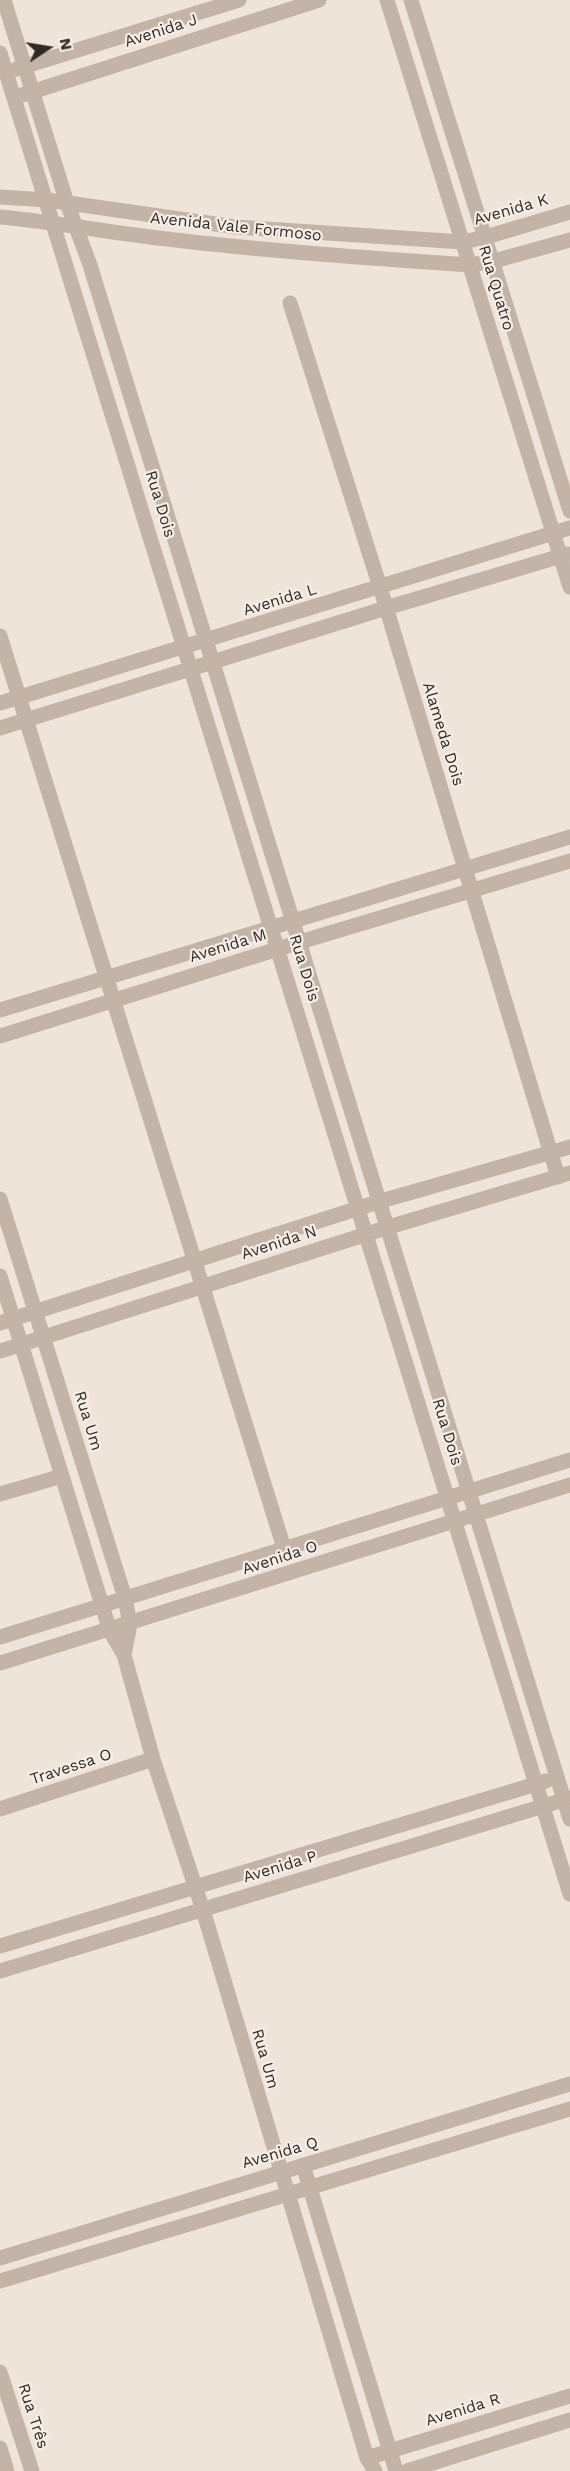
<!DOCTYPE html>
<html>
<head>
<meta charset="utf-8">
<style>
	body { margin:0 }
	#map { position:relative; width:570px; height:2471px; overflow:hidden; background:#eee4da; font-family:"Work Sans",sans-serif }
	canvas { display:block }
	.north { position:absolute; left:18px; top:18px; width:60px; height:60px; -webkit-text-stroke:4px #f6eee6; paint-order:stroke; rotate:78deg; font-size:16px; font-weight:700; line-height:24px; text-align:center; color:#322a27 }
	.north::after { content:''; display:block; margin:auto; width:21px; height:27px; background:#322a27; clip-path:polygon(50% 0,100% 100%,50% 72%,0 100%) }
</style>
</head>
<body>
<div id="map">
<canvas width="570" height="2471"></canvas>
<div class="north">N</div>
</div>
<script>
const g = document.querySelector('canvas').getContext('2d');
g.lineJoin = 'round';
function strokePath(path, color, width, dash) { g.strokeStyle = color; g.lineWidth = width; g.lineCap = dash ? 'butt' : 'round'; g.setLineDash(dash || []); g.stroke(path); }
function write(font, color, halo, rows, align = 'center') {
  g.font = font + ' "Work Sans",sans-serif'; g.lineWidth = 4.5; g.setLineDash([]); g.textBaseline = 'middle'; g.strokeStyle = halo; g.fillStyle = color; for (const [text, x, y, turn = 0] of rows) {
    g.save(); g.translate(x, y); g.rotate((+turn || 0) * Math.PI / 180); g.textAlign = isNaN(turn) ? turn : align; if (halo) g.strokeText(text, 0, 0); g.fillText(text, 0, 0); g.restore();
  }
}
strokePath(new Path2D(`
	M4,0L67,203L90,265L570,1819
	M387,0L570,587
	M411,0L570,511
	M0,53L570,1894
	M16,69L239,0
	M22,95L319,0
	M0,197L47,200L236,227L463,242L486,237L570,212
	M0,217C56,222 111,233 167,239C267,251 369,258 470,265L494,261L570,240
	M290,303L380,587L558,1177
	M0,636L284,1548
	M0,703L570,528
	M0,728L386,608L568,554
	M0,1010L570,837
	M0,1036L300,942L570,861
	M0,1199L125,1598L130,1624L124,1655
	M0,1276L110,1631L124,1655L153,1759L203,1910L367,2458L375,2471
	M0,1323L381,1201L570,1147
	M0,1351L389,1227L570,1173
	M0,1494L62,1476
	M0,1637L570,1460
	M0,1663L570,1485
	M0,1809L153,1759
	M0,1946L546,1781
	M0,1971L570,1798
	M303,2165L396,2471
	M0,2258L570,2084
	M0,2281L570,2109
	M0,2372L32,2471
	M0,2448L7,2471
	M367,2458L570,2396
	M407,2471L570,2420`), '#c4b4a8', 15);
write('16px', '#322a27', '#f6eee6', [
	["Avenida J",161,31,-18],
	["Avenida K",511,210,-16],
	["Avenida Vale Formoso",236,227,6],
	["Rua Quatro",496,288,73],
	["Rua Dois",160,504,73],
	["Avenida L",280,600,-17],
	["Alameda Dois",443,734,73],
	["Avenida M",228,946,-17],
	["Rua Dois",304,968,73],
	["Avenida N",279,1243,-18],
	["Rua Um",88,1421,73],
	["Rua Dois",447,1432,73],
	["Avenida O",280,1558,-18],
	["Travessa O",71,1767,-18],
	["Avenida P",280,1867,-17],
	["Rua Um",265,2059,74],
	["Avenida Q",280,2153,-16],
	["Avenida R",463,2410,-17],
	["Rua Três",33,2416,72]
]);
</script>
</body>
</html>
